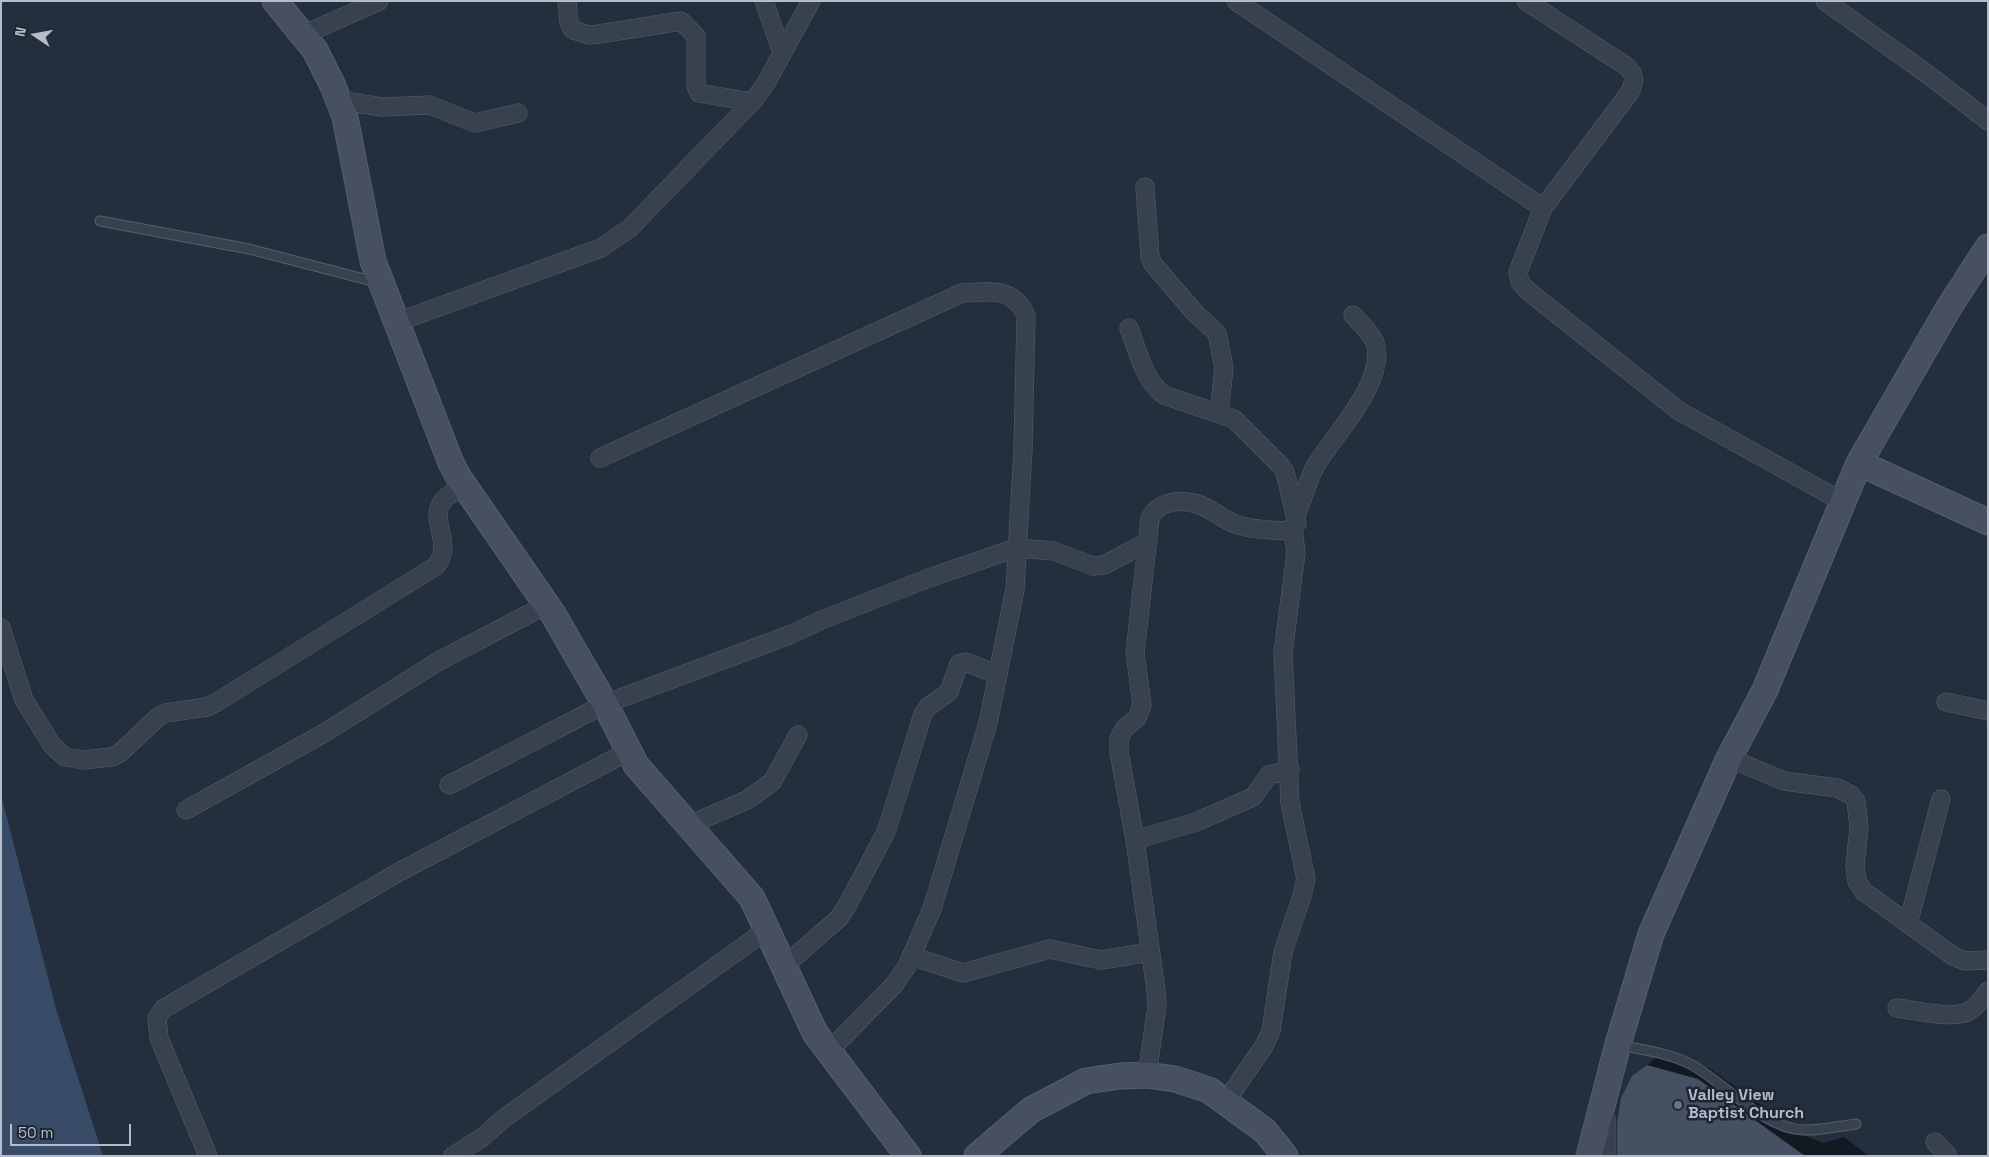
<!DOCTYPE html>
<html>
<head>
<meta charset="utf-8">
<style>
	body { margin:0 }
	#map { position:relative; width:1989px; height:1157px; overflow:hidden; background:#242f3e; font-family:"Space Grotesk",sans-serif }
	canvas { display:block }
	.frame { position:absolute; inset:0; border:2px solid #b4bcc9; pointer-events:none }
	.north { position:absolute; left:10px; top:10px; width:50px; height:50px; -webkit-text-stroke:4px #1d2633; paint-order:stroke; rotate:282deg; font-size:14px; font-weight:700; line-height:20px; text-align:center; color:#b4bcc9 }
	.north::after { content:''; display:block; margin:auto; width:18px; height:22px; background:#b4bcc9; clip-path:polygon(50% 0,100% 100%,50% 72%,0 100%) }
	.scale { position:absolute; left:10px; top:1124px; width:121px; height:22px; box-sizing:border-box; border:2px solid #b4bcc9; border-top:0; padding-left:6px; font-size:15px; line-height:18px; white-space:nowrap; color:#b4bcc9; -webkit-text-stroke:4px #1d2633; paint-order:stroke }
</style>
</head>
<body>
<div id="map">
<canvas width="1989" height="1157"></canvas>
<div class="frame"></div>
<div class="north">N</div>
<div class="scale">50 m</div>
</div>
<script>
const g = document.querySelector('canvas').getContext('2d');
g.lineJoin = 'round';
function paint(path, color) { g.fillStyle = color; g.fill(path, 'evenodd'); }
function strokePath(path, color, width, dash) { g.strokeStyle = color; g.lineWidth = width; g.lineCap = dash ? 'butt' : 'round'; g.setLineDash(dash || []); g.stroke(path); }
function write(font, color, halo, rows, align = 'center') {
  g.font = font + ' "Space Grotesk",sans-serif'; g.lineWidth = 5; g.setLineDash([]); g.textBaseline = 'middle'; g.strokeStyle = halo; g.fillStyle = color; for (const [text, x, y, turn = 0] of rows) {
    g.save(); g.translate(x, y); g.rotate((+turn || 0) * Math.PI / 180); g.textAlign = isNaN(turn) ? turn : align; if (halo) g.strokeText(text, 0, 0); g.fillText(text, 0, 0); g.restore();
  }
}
paint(new Path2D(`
	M1,795L56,1009L103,1156H1Z`), '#394c67');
paint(new Path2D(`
	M1660,1054L1709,1068L1802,1134L1823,1143L1844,1137L1869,1156H1618L1633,1077Z`), '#0007');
paint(new Path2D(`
	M1647,1065L1698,1079L1805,1156H1617V1124L1621,1098L1632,1076Z`), '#455162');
const lane = new Path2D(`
	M100,221L249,249L376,282
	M1619,1045C1642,1050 1670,1053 1692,1065C1726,1084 1763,1128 1803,1130C1820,1131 1839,1126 1856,1124`);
const street = new Path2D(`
	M567,1L569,22L573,30L589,35L599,34L681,21L696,36V86L699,93L752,102
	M764,1L782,53
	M1236,1L1543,208L1630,92C1635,80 1636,75 1626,66L1526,1
	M1825,1L1930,76L1988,121
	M303,35L379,1
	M338,100L382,107L429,105L475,123L518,113
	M1145,187L1150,257L1153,264L1195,313L1217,333L1224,368L1219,412
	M1543,208L1518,272L1520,282L1528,291L1679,411L1843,502
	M397,322L601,248L630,228L752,102L765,85L811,1
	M1129,328C1138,351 1144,381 1164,395L1234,419L1281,466L1285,472L1297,523L1287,531C1271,530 1253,530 1238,525C1223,520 1211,508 1197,504C1180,499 1157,501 1150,519L1135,653L1142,705L1137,718L1124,729L1119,739V752L1135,840L1156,991L1157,1006L1147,1075
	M600,458L962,293C989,292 1014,286 1026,316L1023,449L1015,589L988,723L932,909L907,966L894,985L829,1051
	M1296,515C1303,498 1308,480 1316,465C1335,434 1387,381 1375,343C1371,332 1360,323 1353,315
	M1,628L24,700L52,745L65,757L83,760L112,757L120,753L158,717L166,713L207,707L217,702L436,566C454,544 429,520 442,502C447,495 457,490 464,484
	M1946,702L1988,711
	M1729,758L1784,781L1837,788L1851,795L1856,801L1859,827L1855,866L1857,881L1863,891L1953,956L1965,961L1988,960
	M449,785L605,704L792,634L824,619L929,578L1016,548L1054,551L1093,566L1104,565L1148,542
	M186,810L326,732L437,662L546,605
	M689,825L747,800L772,782L798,735
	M1135,840L1196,822L1253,797L1269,775L1290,770
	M1908,924L1941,799
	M911,956L963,973L1050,949L1101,960L1150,952
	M783,967L839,918L848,904L886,832L923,714L928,707L949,692L959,664L966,662L998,675
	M1897,1008C1915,1010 1952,1020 1969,1011C1977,1007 1982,998 1988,991
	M1226,1101L1264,1046L1271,1031L1283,952L1302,896L1306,879L1290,803L1283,653L1296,553L1293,528
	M1935,1142L1948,1156
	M208,1156L159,1038L157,1018L163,1009L399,872L629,751
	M453,1156L483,1137L503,1119L768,929
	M1606,1156V1118`);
const secondary = new Path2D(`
	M275,1L315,50L333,86L345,117L373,261L451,463L459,478L553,614L605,704L636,765L752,898L815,1033L908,1156
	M1859,463L1988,522
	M977,1156L1031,1110L1086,1081L1120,1076L1147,1075L1175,1079L1209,1090L1265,1131L1285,1156
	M1589,1156L1618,1044L1651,934L1729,758L1765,690L1859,463L1948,309L1988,247`);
strokePath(lane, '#565f6c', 11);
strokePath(street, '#565f6c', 19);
strokePath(secondary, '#565f6c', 27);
strokePath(lane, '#38414e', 9);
strokePath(street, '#38414e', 18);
strokePath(secondary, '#465061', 25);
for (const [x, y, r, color] of [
	[1678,1105,5,"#6b7280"]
]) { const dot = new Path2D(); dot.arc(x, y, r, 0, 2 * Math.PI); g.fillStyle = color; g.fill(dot); strokePath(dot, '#1d2633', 2); }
write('bold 16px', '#b4bcc9', '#1d2633', [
	["Valley View",1688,1096],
	["Baptist Church",1688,1114]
], 'left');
</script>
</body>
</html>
